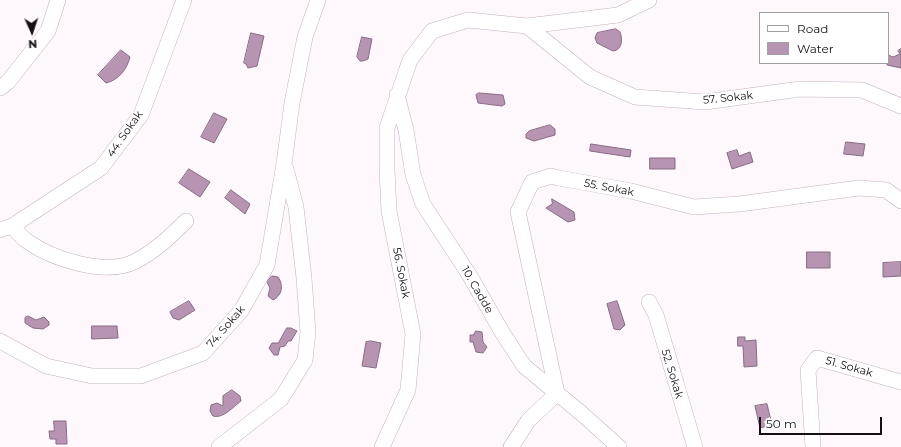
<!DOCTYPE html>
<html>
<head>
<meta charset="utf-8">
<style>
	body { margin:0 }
	#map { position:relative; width:901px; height:447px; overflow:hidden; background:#fef7fc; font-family:Montserrat,sans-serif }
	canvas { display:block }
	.legend { position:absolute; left:759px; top:12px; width:130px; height:52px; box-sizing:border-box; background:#fff; border:1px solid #a29fa1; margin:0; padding:5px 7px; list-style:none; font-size:12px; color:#161015 }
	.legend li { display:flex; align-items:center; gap:8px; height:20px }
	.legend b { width:20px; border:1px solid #a29fa1 }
	.north { position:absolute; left:12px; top:12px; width:40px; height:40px; -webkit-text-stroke:3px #fff; paint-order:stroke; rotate:177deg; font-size:11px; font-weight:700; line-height:16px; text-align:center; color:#161015 }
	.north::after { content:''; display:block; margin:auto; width:14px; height:18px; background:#161015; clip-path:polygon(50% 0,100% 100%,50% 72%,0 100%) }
	.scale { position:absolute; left:759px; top:417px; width:123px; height:18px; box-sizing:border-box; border:2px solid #161015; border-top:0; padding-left:5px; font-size:12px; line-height:14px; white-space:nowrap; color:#161015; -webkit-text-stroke:3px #fff; paint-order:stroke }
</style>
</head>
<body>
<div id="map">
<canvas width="901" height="447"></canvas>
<ul class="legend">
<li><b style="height:5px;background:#fff"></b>Road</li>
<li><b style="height:11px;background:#b794b2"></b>Water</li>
</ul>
<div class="north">N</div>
<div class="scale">50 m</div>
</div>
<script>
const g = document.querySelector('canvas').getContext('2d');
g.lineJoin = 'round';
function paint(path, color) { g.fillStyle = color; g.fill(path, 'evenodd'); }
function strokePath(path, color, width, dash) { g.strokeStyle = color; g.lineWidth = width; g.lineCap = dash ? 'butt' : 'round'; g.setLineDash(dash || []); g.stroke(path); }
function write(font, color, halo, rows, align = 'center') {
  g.font = font + ' Montserrat,sans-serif'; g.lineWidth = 4; g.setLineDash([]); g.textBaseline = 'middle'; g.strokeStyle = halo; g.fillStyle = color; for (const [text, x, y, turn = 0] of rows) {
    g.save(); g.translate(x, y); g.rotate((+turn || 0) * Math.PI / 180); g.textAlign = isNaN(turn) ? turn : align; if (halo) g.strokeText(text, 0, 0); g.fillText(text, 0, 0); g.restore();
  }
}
const water = new Path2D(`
	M616,29L620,32C623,40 622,50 613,51L597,43L595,38L597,33Z
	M251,33L264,36L257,66L248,68L246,64L244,63Z
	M362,37L372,39L368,59L363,61H360L357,57Z
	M901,49V68L887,65L888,55L893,57L900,54L898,51Z
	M121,50L130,57C127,69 119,80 106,83L98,75Z
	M479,93L503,95L505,104L502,106L478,103L476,95Z
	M214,113L227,119L214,143L201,137Z
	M550,125L555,129V135L534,141L526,138V134L529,131Z
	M846,142L865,144L863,156L844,154Z
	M591,144L631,150L630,157L590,151Z
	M737,150L739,156L750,152L753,162L732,169L727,153Z
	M650,158H675V169H650Z
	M189,169L210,182L200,197L179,183Z
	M231,190L250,204L245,214L225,198Z
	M552,199L574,212L575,220L568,222L546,208L552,204Z
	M807,252H830V268H807Z
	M901,262V276L883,277V263Z
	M272,276L278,277C284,285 282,296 273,300L268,296L270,288L267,282Z
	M189,301L195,310L179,320L173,318L170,312Z
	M617,301L625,325L620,330L614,329L607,304Z
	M28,316L36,320L44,317L49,322V325L43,329L33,328L25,323V318Z
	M92,326H117L118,338L92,339Z
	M287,328H291L297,331L291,341H288L285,346L280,347L278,355H274L269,348L272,343H278Z
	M476,331L482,332L483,342L487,347L483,353L476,352L473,342H470V335H473Z
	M738,337H745V341L756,340L757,366L744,367L743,346H738Z
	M371,341L381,343L376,368L362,366L366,342Z
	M232,390L240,396L241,401C233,407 223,419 213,416L210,411L211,405L217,403L223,406V396Z
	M767,404L772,425L760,428L755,406Z
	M54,421H66L67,444H56V439H50L49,431H54Z`);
paint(water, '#b794b2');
strokePath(water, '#876c83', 1);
const street = new Path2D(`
	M527,26L590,77L635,97L705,102L800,89L862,90L901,106
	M0,88L8,82L48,31L58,0
	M397,95L406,130L413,175L423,204L470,276L502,332L524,366L581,413L619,447
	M12,226C17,231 21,237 27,241C52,259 104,276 134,262C154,252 170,237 186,221
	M0,230L12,226L101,168L141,115L184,0
	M649,302L656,315L695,447
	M0,341L46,366L92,376H141L203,353L241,311L267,265L284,164L292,103L305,37L318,0
	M219,447L281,399L305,360L308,332L304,278L296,207L286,169
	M382,447L408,390L413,334L389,211L387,170V128L410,60L432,31L468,20L527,26L618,15L649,0
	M511,447L528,421L557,393L518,212L532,182L551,176L559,178L631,191L694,207L739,204L859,188L886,190L901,201
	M813,447L808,370L817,358L901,382`);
strokePath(street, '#c3b3c0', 16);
strokePath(street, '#fff', 15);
write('11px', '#161015', '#fff', [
	["57. Sokak",728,98,-6],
	["44. Sokak",125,134,-55],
	["55. Sokak",609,188,11],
	["56. Sokak",401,273,79],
	["10. Cadde",477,290,60],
	["74. Sokak",226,327,-49],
	["51. Sokak",849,367,16],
	["52. Sokak",672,374,73]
]);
</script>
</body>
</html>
